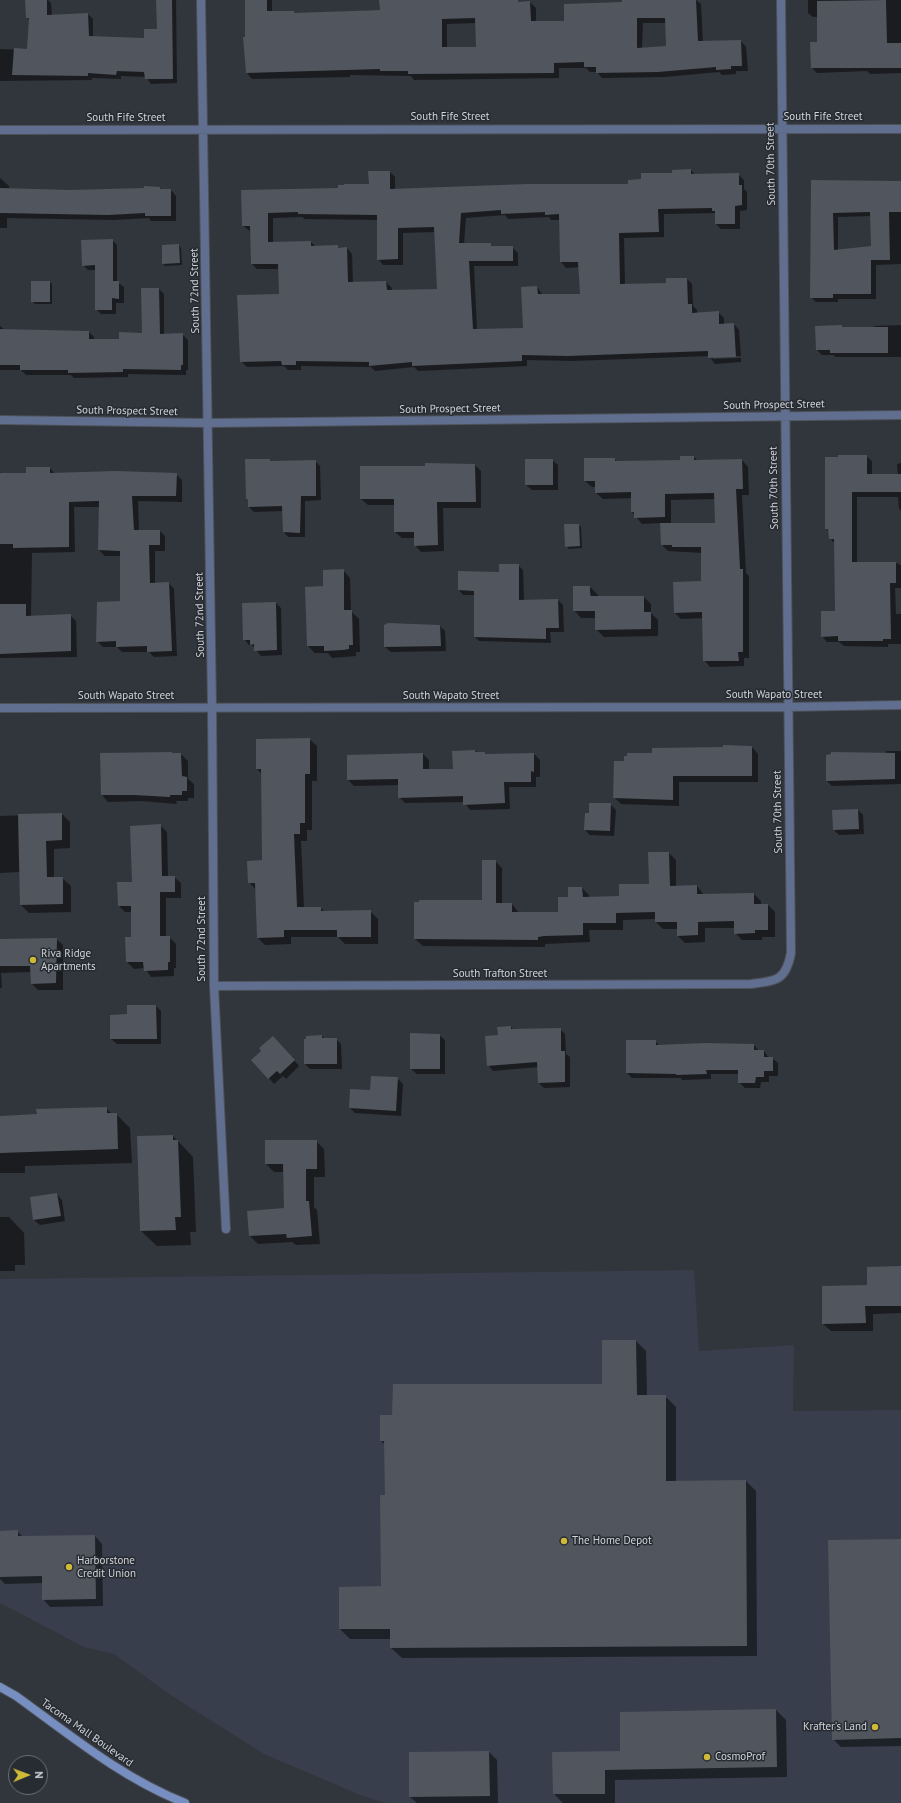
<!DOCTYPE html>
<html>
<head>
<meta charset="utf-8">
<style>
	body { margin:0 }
	#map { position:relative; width:901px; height:1803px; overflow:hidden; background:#31353c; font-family:"PT Sans",sans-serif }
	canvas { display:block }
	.north { position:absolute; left:8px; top:1755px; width:40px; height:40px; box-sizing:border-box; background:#272b32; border:1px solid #6b6e74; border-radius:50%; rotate:89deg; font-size:11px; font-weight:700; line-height:16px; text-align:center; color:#d0d3d8 }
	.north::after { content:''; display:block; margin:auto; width:14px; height:18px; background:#ceb938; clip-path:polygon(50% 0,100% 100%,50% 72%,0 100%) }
</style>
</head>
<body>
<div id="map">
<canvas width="901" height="1803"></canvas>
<div class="north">N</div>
</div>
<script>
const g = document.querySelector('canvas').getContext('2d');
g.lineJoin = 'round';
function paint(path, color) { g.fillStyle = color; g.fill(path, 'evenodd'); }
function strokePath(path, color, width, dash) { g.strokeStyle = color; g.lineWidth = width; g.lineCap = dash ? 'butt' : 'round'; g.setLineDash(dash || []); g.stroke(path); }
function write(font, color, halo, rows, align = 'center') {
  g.font = font + ' "PT Sans",sans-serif'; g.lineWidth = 3; g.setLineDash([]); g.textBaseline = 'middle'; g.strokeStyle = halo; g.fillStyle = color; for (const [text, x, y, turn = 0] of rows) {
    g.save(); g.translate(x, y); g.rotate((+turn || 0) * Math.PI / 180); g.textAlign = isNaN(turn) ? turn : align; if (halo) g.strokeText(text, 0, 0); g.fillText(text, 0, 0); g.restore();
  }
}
paint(new Path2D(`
	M694,1270L699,1351L794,1345L793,1411L901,1410V1803H385L360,1795L264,1754L169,1694L114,1654L84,1647L0,1603V1279Z`), '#383e4b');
paint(new Path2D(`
	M26,0H48L51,3L52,16L88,14L93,19V37L145,39L158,30L157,0H176L177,83L151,84L146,77L121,76V79L92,78V80L0,81V49L28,50L30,20L27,18Z
	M245,0H272V12H293L295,14L381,10L380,0L517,1L519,3L530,2L536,8V22H565L623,3V0H696L701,4L703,42L741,41L746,47L748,71H736V74L722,75L719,72L664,77L602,78L597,72H590L586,68H559V78L414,80L411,76L350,75V77L252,79L247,73L246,54L244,52V38H246ZM476,23L477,48H447V24ZM643,23H667V47L642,48Z
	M808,0H901V73L870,74L867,71L817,73L812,68L818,43V17H813L808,13Z
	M691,170L695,175L738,174L744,180V189L747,192V210L740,211V229H721L716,224V213L664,214V237L624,238L625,285L667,284L687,279L692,284L693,306L697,310V314L718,312L724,318V325L734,324L739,330L741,356L713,357V359L741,358V362L715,364L709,356L573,361L527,360V366L418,371L414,367L375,371L371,367L301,366V370H288L284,366L247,367L241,361L280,295L279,269H257L252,264L251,232L243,226L242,191L339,189L370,185L390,172L395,177V190L629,185ZM505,215L508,219L549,217L551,220H560L561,262L566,268L579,267L581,295H543L537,287L524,329L477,330L474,266H518V253L512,247H493L490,244H464L466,218ZM303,217L304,219L378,220V259L383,265H403V233L435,232L438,290L392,291V288L386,282L353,283L352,254L347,248L339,249L337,246L316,247L311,242H273V218Z
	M0,178L9,186V190L70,191L160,188L162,190H171L176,196V221H151L149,218L114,220L7,218V228H0Z
	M812,181L901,182V264L876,265V299H838V302H816L811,297ZM871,216L872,247L838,250V217Z
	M112,240L117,245V282L124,287V303H116V314H101L96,309V270H88L83,265Z
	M179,245L181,248L182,265L165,266L163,264Z
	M50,282L52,284V304H35L32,301Z
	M159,289L164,294V335L182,334L188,340V370H186V375L128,374V377L74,378L71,375H26L21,370H0V326L5,330L89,332L94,337V340H120L143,334Z
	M901,325V357H836L833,355H822L817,350L842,326L844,328H874V326Z
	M866,456L872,461V475H898L897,464L901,463V511L899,508L898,497H857V563H896L901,565V588H895L896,614H901V644H888V647L844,646L839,642H827L822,636L836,612L835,544L830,538L829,532L826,528L839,458Z
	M694,457L698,461L742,460L748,467L749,495H742L746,573L749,576V658H744V666L710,667L704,660L703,618L681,619L675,613L702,582V553L668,551L662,545L661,523L642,524L632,512V498L603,499L596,493V487H592L585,481L614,459L618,462L681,461ZM715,499L716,524H671V500Z
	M269,460L272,462L315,461L320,466L321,500L305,501V537H288L284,532V511L254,512L249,507V500L247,498Z
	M552,460L558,465V490H532L526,485Z
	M475,465L481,471V508H443L444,551L421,552L415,545V538H402L395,532V505H368L361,499L426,467Z
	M50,468L55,474H176L182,480V502L138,501L139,531H160L165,536V551H155V584L169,583L174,589L177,656L154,657L149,652H122L117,647H103L97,641L121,602V556H105L99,550L100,507H74L75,552L32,553L31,617L70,615L76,621L77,657L0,658V472L2,474H27Z
	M578,525L581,527L582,548L569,549L566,546Z
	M518,565L523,570L524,601L558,600L563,605L564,632H550L551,643L479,641L475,637V595H463L459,590Z
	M343,570L350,578L351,611L359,619L360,652H356V656L332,658L328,653H315L308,646Z
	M590,587L598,595V597H644L651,604V613L658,620V636L604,637L596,629V618H581L574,610ZM589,593H591V601H589Z
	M276,603L281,608L282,655L261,656L252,645H249L244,639Z
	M385,626H440L445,631L446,651L391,652L385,647Z
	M309,739L317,746V781H312V830H307V841H301L304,908H321L325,912L370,911L378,919V944H345L338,937H291V944L265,945L258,938L256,890L249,882L263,861L262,774L257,769Z
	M752,747L758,754V782H679V806L621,804L614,797L625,762L653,754Z
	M475,751L486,755L534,754L540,760V777H536V787H509L510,809L470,810L464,802L405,803L399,797V785L354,786L348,780L423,754L429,760V770H454Z
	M886,751H901V784L832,786L827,781V756L886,754Z
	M172,753L181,754L188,761V779L194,784V798H188V801H176L177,804L141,801L108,802L102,795Z
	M610,804L616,810L614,836L590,835L585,830L586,814H590Z
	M858,810L863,815L864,834L839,835L834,830L833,811Z
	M62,814L70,822V848L54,849V878H62L71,886V912L29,913L21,905L20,872L0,873V816Z
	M160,825L167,832L168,877H174L181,883V898H166V937H169L176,944V968H174V976L151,977L145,968L134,969L127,962L126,938H132V912H125L119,906L133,883Z
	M669,853L676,860V887L697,886L704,895L754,894L761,901V905H768L775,912V937H762V940H742L735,933V928H705V942L685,943L678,936V929H663L656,922V919L623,920V930H589L590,942L545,944V947L423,946L415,939L483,901L495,861L502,868V904H512L519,913H559L569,898L582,888L589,895V898L620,897L650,885Z
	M56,939L63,945V990H38L32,984L31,972L1,973L2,988H0V940Z
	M156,1006L161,1011V1044H117L111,1039Z
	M511,1027L514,1030L560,1029L565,1034L566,1054L570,1057V1087L544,1088L538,1082V1067L493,1071L488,1065Z
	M439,1035L445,1040V1074H417L411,1069Z
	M322,1036L325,1039H336L341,1044L342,1069H310L305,1064Z
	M655,1041L660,1046L754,1045L759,1051H764L769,1058H772L778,1063V1076H769V1082H761L760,1088H745L739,1082V1074H711V1079L682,1080L681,1078H632L627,1073Z
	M278,1042L299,1066L286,1079L283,1076L274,1084L269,1078Z
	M397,1078L403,1084L401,1116L355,1113L350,1108L371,1091Z
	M106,1108L112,1114H116L130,1128L132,1163L25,1166V1173H0V1116H26Z
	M173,1136L193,1157L196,1232H190L191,1245L157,1246L141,1231Z
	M316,1141L324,1149L325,1177H314V1207L317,1210L320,1244L296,1245L292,1242L258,1244L250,1236L248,1212L285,1209L284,1172H274L266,1164Z
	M57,1194L62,1200L65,1221L40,1225L34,1220L31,1198Z
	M0,1217H9L24,1233L25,1265H15V1271H0Z
	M901,1267V1313L873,1314V1331H831L823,1324L868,1286Z
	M636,1341L646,1351L647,1396H665L676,1407V1482L746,1481L756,1491L757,1656L402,1658L391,1648V1639H350L340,1629L382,1587L386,1496L385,1445L381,1441V1416H393L603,1385Z
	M17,1531L23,1537L95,1536L102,1544L103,1606L50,1607L43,1599V1583L5,1584L0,1579V1532Z
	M901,1540V1746L841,1747L833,1739Z
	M776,1710L786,1720L787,1777L615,1780V1803H563L554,1794L621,1752Z
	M489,1752L497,1760L498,1803H417L410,1797Z`), '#0007');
paint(new Path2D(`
	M25,0H47V15L88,13L89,36L144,38V29H157L156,0H172L173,79H145L144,72L117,71L116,75L88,73V76L12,75L14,48L27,49L29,18H26Z
	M245,0H267V11H294V13L380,10L379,0H518V2L530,1L531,21H564V4L622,2V0H696L698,41L741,40L742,66H731V69L716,70V67L658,72L596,73V67H584V62L554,63V73L408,74V71H380V69L246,73L243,37H245ZM475,18L476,47H442V19ZM637,18H665L666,46L637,48Z
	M886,0L887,43H901V68H811L810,42H817V1Z
	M691,169V174L739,173V185H742V205L735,206V224H715V211H712V208L658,209L659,232L619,233L620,284L666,283V278H687L688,304H692V313L719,311V324L734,323L736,357L708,358V351L567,356L522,355V361L412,366V362L369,366V362L296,361V365H282L281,361L240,362L237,295L279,294L278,264H251L250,226H242L241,190L338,188V185H344V184H369L368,171H390V189L527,184H628V180L641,179V173H672V170ZM501,210V214L545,212V215L559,214L560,262H578L580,294H538L537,286L521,287L523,328L473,329L469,261H513V246H491V243H459L461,213ZM298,212V214L377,215V260L398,259V228L434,227L437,289L387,290L386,281L348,282L347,247L338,248V245L311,246V241L268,242V213Z
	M811,180L901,181V212H889L890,260H871V294H833V298H810ZM870,212L871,246L834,250L833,213Z
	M144,186L160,187V189H171V216H145V213L108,215L0,213V188L70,190L144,188Z
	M113,239V281H119V299L112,298V310H95V265L82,266L81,240Z
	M179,244L180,263L162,264V245Z
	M31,281H50V302H31Z
	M141,288H159L160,334L183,333V365H181V370L123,369V372L68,373V370H20V365H0V329L89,331V339H119V332L142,333Z
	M842,325V327H888V353H830V350H816L815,326Z
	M838,455H867V474H901V492H852V562H896V583H890L891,639H883V641H838V636L821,637V611H835L834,539H829L828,529H825V457H838Z
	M680,456H694V460L742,459L743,489H736L740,569H743V652H738L739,661H703L702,612L674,613L673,582L701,581V547H672V545H661L660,523H715L714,493L665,494V517L634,518V512H631V492L595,493V481H584V458H615V461L680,460Z
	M245,459H270V461L316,460V496H301L300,533L283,532L282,506L248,507V499H246Z
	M525,459H553V485H525Z
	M425,463L475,464L476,502H437L438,545L414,546V532H394V499H360V466H425Z
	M26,467H50V473L116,471L177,473L176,496H132L134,530H160V545H149L150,583L169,582L172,651L147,652V646L116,647V641L96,642L97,602L120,601V551L98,550L99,501L69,502V547L13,548V544H0V473H26Z
	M564,524H579L580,546L565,547Z
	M499,564H519V600L558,599L559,628H546V639L474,637V591L458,590V571L499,572Z
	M344,569V610H352L353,645H349V649L343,650L324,651V646H307L305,587L323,586V570Z
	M573,586H590V596H644V612H651V629L595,630V611H573Z
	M276,602L277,650L254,651V644L250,645V640H243L242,603Z
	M0,604H26V616L71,614V651L0,654Z
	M388,623L440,625L441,646L384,647V625Z
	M310,738V774H305V823H300V834H294L297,907H321V911L371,910V937H337V930H284V937L257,938L255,883H248L247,861L262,860L261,769H256V739Z
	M723,745L752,746V776H673V800L613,798L614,761H624V756H627V753H652V748L723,747Z
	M475,750V752H485V754L534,753V772L531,771V782H504L505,803L463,805V796L398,798V779L347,780V755L423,753V769H453L452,751Z
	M172,752V753H181L182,776L187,777V791H182V795H170V797L134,795H101L100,753Z
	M831,752L895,753V779L826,781V755L831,754Z
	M589,803H611L610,831L584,830L585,813H589Z
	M858,809L859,829L833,830L832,810Z
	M62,813V840L46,841L47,877H63V904L20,905L18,814Z
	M161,824L162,876H175V892H160V936H170V962H168V970L144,971L143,962H126L125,937H131V906H118L117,882H132L130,826Z
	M648,852H669L670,886L697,885V894L754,893V904H768V930H755V933L734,934V921L698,922V935L677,936V922H655V912L616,913V923H583V935L544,936L538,937V940L414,939V902H419V900H482V860H496V903H512V912H558V897H568V887H582L583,897L619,896V884H649Z
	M57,938L56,983L31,984L30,966H0V939Z
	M127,1005H156L157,1039H110V1015L127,1014Z
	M511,1026V1029L561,1028V1051H565V1082L538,1083L537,1062L487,1066L485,1036L498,1035L497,1027Z
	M410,1033L440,1034V1069H410Z
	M322,1035V1038H337V1064H304V1039H306V1036Z
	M273,1036L295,1060L280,1074L277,1071L268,1079L251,1060L261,1051L259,1048Z
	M626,1040H656V1045L705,1043L754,1044V1050H764V1057H773V1071H764V1077H756L755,1083H738V1070H706L707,1074L676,1075V1074L626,1073Z
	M371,1076L398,1077L396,1111L349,1108L350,1089L370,1090Z
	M107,1107V1113H117L118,1149L0,1153V1116L37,1114L36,1109Z
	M173,1135V1140H178L181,1217H175L176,1230L140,1231L137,1136Z
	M265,1140H317V1169H306V1201H309L312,1236L287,1238L286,1234L249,1236L247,1211L284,1208L283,1164H265Z
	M57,1193L61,1216L33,1220L30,1197Z
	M901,1266V1306H865L866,1323L822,1324V1286L867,1285V1267Z
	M602,1340H636L637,1395H666V1481L746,1480L747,1646L390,1648V1629H339V1587L381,1586L380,1495H385L384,1441H380V1415H392L393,1384H602Z
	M18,1530V1536L95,1535L96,1599L42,1600V1576L0,1577V1531Z
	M901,1539V1738L832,1740L828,1540Z
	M776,1709L777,1767L605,1770V1794H553L552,1752L620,1751V1712Z
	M489,1751L490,1796L409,1797V1752Z`), '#51555d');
const minor = new Path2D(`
	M201,0L212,706L214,986L226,1229
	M0,130L901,129
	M0,420L208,423L901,415
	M0,708L787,707L901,705
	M214,986L751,984C777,981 786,980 791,953L781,0`);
const secondary = new Path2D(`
	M0,1687L16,1696C70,1735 122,1778 185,1803`);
strokePath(minor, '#4e5158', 10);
strokePath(secondary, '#4e5158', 10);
strokePath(minor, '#606f8f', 8);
strokePath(secondary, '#778ec1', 8);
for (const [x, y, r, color] of [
	[33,960,4,"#ceb938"],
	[564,1541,4,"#ceb938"],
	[69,1567,4,"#ceb938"],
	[875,1727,4,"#ceb938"],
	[707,1757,4,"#ceb938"]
]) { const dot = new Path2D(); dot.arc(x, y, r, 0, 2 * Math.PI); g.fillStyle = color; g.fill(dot); strokePath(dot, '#272b32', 1.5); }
write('11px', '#d0d3d8', '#272b32', [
	["South Fife Street",450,117],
	["South Fife Street",823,117],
	["South Fife Street",126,118],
	["South 70th Street",771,164,-91],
	["South 72nd Street",195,291,-91],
	["South Prospect Street",774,405,-1],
	["South Prospect Street",450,409,-1],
	["South Prospect Street",127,411,1],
	["South 70th Street",774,488,-91],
	["South 72nd Street",200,615,-91],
	["South Wapato Street",774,695],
	["South Wapato Street",126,696],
	["South Wapato Street",451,696],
	["South 70th Street",778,812,-91],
	["South 72nd Street",202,939,-90],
	["South Trafton Street",500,974],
	["Tacoma Mall Boulevard",87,1733,35]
]);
write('11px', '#d0d3d8', '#272b32', [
	["Riva Ridge",41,954],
	["Apartments",41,967],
	["The Home Depot",572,1541],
	["Harborstone",77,1561],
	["Credit Union",77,1574],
	["Krafter's Land",867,1727,"right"],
	["CosmoProf",715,1757]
], 'left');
</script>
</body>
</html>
